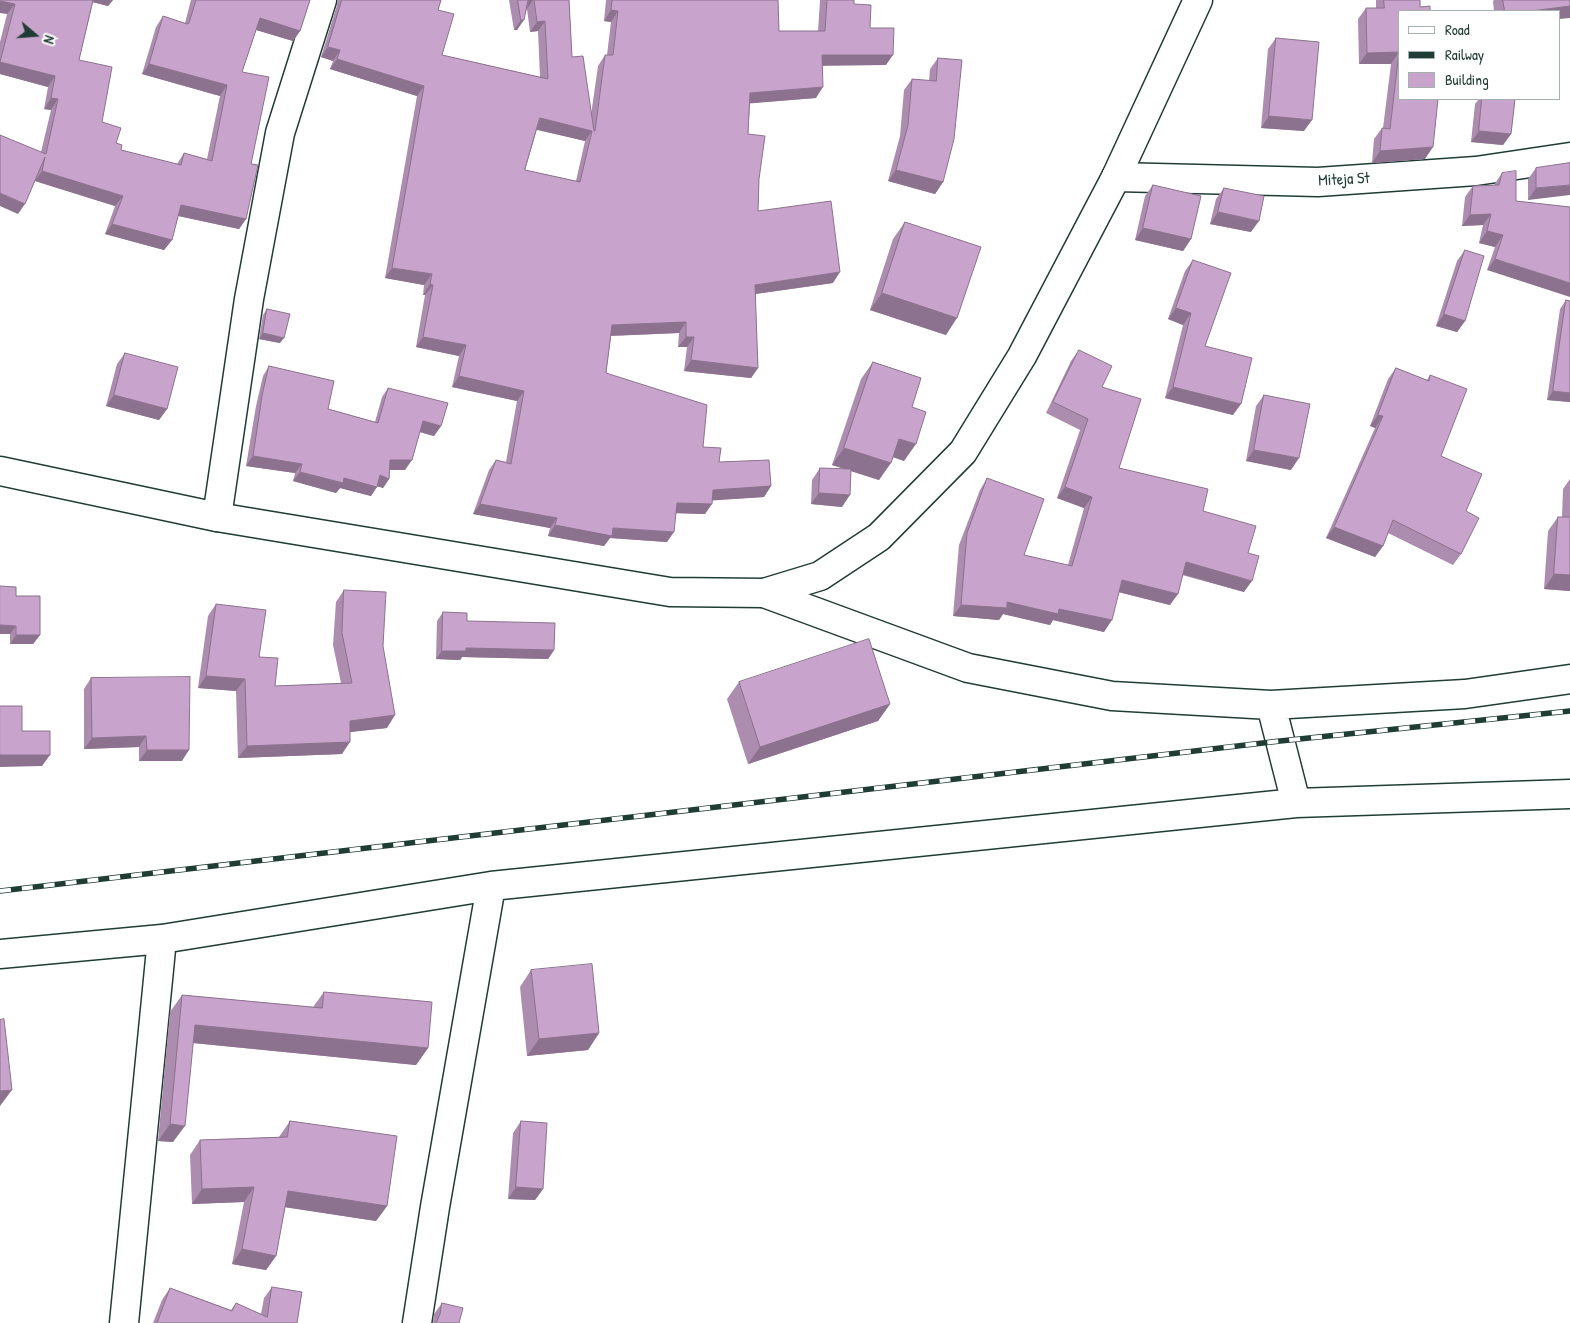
<!DOCTYPE html>
<html>
<head>
<meta charset="utf-8">
<style>
	body { margin:0 }
	#map { position:relative; width:1570px; height:1323px; overflow:hidden; background:#fff; font-family:"Patrick Hand",sans-serif }
	canvas { display:block }
	.legend { position:absolute; left:1398px; top:10px; width:162px; height:90px; box-sizing:border-box; background:#fff; border:1px solid #a5b1ae; margin:0; padding:6px 9px; list-style:none; font-size:15px; color:#1f3d34 }
	.legend li { display:flex; align-items:center; gap:10px; height:25px }
	.legend b { width:25px; border:1px solid #a5b1ae }
	.north { position:absolute; left:10px; top:10px; width:50px; height:50px; -webkit-text-stroke:4px #fff; paint-order:stroke; rotate:108deg; font-size:14px; font-weight:700; line-height:20px; text-align:center; color:#1f3d34 }
	.north::after { content:''; display:block; margin:auto; width:18px; height:22px; background:#1f3d34; clip-path:polygon(50% 0,100% 100%,50% 72%,0 100%) }
</style>
</head>
<body>
<div id="map">
<canvas width="1570" height="1323"></canvas>
<ul class="legend">
<li><b style="height:6px;background:#fff"></b>Road</li>
<li><b style="height:6px;background:#1f3d34"></b>Railway</li>
<li><b style="height:14px;background:#c8a3cb"></b>Building</li>
</ul>
<div class="north">N</div>
</div>
<script>
const g = document.querySelector('canvas').getContext('2d');
g.lineJoin = 'round';
function strokePath(path, color, width, dash) { g.strokeStyle = color; g.lineWidth = width; g.lineCap = dash ? 'butt' : 'round'; g.setLineDash(dash || []); g.stroke(path); }
function paint(path, color) { g.fillStyle = color; g.fill(path, 'evenodd'); }
function write(font, color, halo, rows, align = 'center') {
  g.font = font + ' "Patrick Hand",sans-serif'; g.lineWidth = 4.5; g.setLineDash([]); g.textBaseline = 'middle'; g.strokeStyle = halo; g.fillStyle = color; for (const [text, x, y, turn = 0] of rows) {
    g.save(); g.translate(x, y); g.rotate((+turn || 0) * Math.PI / 180); g.textAlign = isNaN(turn) ? turn : align; if (halo) g.strokeText(text, 0, 0); g.fillText(text, 0, 0); g.restore();
  }
}
const street = new Path2D(`
	M1116,177L1318,182L1476,171L1570,157
	M217,517L249,299L280,133L322,0
	M764,593L968,668L1112,696L1271,705L1465,694L1570,679
	M1271,705L1296,803
	M0,954L162,939L491,886L1296,803L1570,794
	M124,1323L162,939
	M417,1323L435,1207L491,886`);
const secondary = new Path2D(`
	M0,471L217,517L670,592L764,593L820,576L879,537L963,452L1022,356L1116,177L1198,0`);
strokePath(street, '#1f3d34', 31);
strokePath(secondary, '#1f3d34', 31);
strokePath(street, '#fff', 28);
strokePath(secondary, '#fff', 28);
const rail = new Path2D(`
	M0,891L1280,741L1570,711`);
strokePath(rail, '#1f3d34', 5.5);
strokePath(rail, '#fff', 4, [11]);
paint(new Path2D(`
	M0,0H113L108,6L93,2L79,60L102,122L121,150L177,164L184,153L207,159L220,96L142,74L156,27L163,16L185,23L191,0H310L300,31L293,41L256,30L242,72L251,164L246,219L239,229L178,216L172,240L164,250L105,234L115,206L35,181L18,214L41,152L51,110L44,109L48,87L0,74V42L7,14Z
	M337,0H441L438,10L442,55L540,77L538,31L530,32L527,9L517,30H514L509,0H569L572,57L591,115L598,66L605,55H607L611,22L604,21L606,0H778L779,31H818L820,0H854V4L870,28L886,65H822L816,98L750,103L748,134L759,179L758,211L833,283L755,294L758,368L751,378L684,371L687,347H678L679,333L611,336L606,373L703,447L719,462L771,486L764,497L712,500L705,514L676,513L667,542L610,538L604,546L548,536L550,528L473,514L489,470L496,460L506,462L517,401L452,387L459,356L416,347L425,295H423L424,285L385,278L417,96L330,69L333,61L321,57L337,5ZM537,129L585,141L576,181L525,170Z
	M1376,0H1420L1425,159L1372,163L1374,139L1382,128H1383L1391,64H1359L1358,19L1366,8H1376Z
	M1494,0H1570L1559,11H1494L1493,1Z
	M1276,38L1304,131L1261,128L1268,49Z
	M938,58L943,182L935,194L888,181L900,136L904,90L912,79L929,81L930,69Z
	M1479,99H1515L1511,134L1503,145L1471,142L1475,104Z
	M1570,163L1528,200V179L1536,168Z
	M1502,173L1516,201L1570,207L1487,270L1495,247L1479,243L1483,225L1462,226L1465,197L1473,186L1494,185Z
	M1153,185L1191,239L1183,251L1135,240L1145,196Z
	M1224,188L1251,232L1210,224L1216,199Z
	M905,222L946,335L870,310L893,239Z
	M1465,250V321L1457,332L1436,326L1457,261Z
	M1193,260L1205,346L1233,415L1165,398L1183,325L1168,319L1185,271Z
	M1566,300L1570,301V402L1547,400L1560,309Z
	M267,309L280,343L259,339L263,315Z
	M1079,350L1102,387L1119,468L1203,511L1248,553L1244,592L1182,575L1170,605L1119,592L1104,632L1053,620L1050,625L1003,614L999,620L953,616L959,545L980,490L987,478L1024,555L1068,565L1084,508L1057,498L1080,430L1046,413L1071,361Z
	M125,353L167,409L159,420L106,406L117,364Z
	M873,362L912,407L904,461L893,457L879,480L851,471L842,507L811,504L812,480L820,468L845,469L832,465L861,379Z
	M269,366L328,409L375,422L382,397L388,388L441,426L434,436L420,432L405,470H390L389,479L383,488L377,486L371,496L340,488L336,493L293,481L295,473L246,466L256,406L263,376Z
	M1396,368L1427,380L1430,375L1441,456L1466,511L1461,554L1453,565L1388,533L1383,546L1375,557L1326,538L1375,428L1370,426L1388,379Z
	M1264,395L1291,470L1246,461L1256,406Z
	M1570,479V591L1544,589L1548,531L1558,517H1562L1563,489Z
	M0,586L16,596L40,635L33,644H10V634H0Z
	M344,590L383,646L387,728L350,732L342,754L238,758L236,691L198,688L208,616L216,604L259,657L275,686L341,683L333,645L336,602Z
	M443,612L467,621L554,650L548,659L462,657L460,660L436,659L437,621Z
	M91,678L182,761H139V747L84,749V689Z
	M739,682L890,704L878,721L748,764L727,699Z
	M531,970L599,1033L588,1050L527,1056L520,987Z
	M324,992L428,1048L416,1065L193,1043L173,1142L158,1141L170,1012L182,995L313,1007Z
	M290,1121L387,1206L376,1221L285,1207L276,1256L266,1270L232,1264L244,1202L192,1204L190,1155L200,1140L279,1137Z
	M521,1121L543,1189L535,1200L508,1199L513,1133Z
	M272,1287L297,1323H153L162,1300L170,1288L231,1310L236,1303L261,1314L264,1298Z
	M442,1303L459,1323H433L434,1314Z`), '#ac8caf');
paint(new Path2D(`
	M89,0H113L108,6L88,1Z
	M528,0H533L527,9Z
	M0,1L15,4L7,14L0,13Z
	M1570,6V18L1559,19V11H1532Z
	M611,10L618,11L611,22L604,21Z
	M260,18L300,31L293,41L253,29Z
	M521,20H524L517,30H514Z
	M545,21L538,31L530,32L537,22Z
	M328,47L340,50L333,61L321,57Z
	M1399,52L1391,64H1359L1367,53Z
	M822,55H893L886,65L814,66Z
	M337,59L424,86L417,96L330,69Z
	M0,62L55,76L48,87L0,74Z
	M149,64L227,85L220,96L142,74Z
	M823,87L816,98L743,104L750,93Z
	M51,98L58,99L51,110L44,109Z
	M1269,116L1312,120L1304,131L1261,128Z
	M540,118L592,131L585,141L533,129Z
	M1479,131L1511,134L1503,145L1471,142Z
	M1433,147L1425,159L1372,163L1380,151Z
	M896,170L943,182L935,194L888,181Z
	M42,171L123,196L115,206L35,181Z
	M1570,185V195L1528,200L1536,188Z
	M0,193L25,204L18,214L0,206Z
	M181,205L246,219L239,229L174,215Z
	M1218,212L1259,221L1251,232L1210,224Z
	M1491,214L1483,225L1462,226L1470,215Z
	M112,224L172,240L164,250L105,234Z
	M1143,228L1191,239L1183,251L1135,240Z
	M1487,231L1503,235L1495,247L1479,243Z
	M1495,259L1570,283V297L1487,270Z
	M392,268L432,274L424,285L385,278Z
	M840,272L833,283L748,295L755,285Z
	M430,284L433,285L425,295H423Z
	M882,293L957,318L946,335L870,310Z
	M1176,308L1191,313L1183,325L1168,319Z
	M1444,314L1465,321L1457,332L1436,326Z
	M686,322L679,333L605,336L612,325Z
	M263,333L284,338L280,343L259,339Z
	M423,337L466,345L459,356L416,347Z
	M686,337H694L687,347H678Z
	M691,360L758,368L751,378L684,371Z
	M459,376L524,391L517,401L452,387Z
	M1173,387L1241,404L1233,415L1165,398Z
	M1553,391L1570,393V402L1547,400Z
	M114,395L167,409L159,420L106,406Z
	M1378,415L1383,416L1375,428L1370,426Z
	M423,421L441,426L434,436L416,431Z
	M899,439L916,444L904,461L887,455Z
	M844,448L891,463L879,480L832,465Z
	M1254,450L1299,458L1291,470L1246,461Z
	M253,456L302,464L295,473L246,466Z
	M390,460H412L405,470H383Z
	M300,472L344,478L377,487L371,496L340,488L336,493L293,481Z
	M380,475L389,479L383,488L373,485Z
	M771,486L764,497L705,501L713,490Z
	M1065,487L1092,497L1084,508L1057,498Z
	M819,493L850,495L842,507L811,504Z
	M677,503L712,504L705,514L669,513Z
	M480,504L557,518L550,528L473,514Z
	M555,525L613,528L674,532L667,542L610,538L604,546L548,536Z
	M1334,527L1383,546L1375,557L1326,538Z
	M1186,562L1252,581L1244,592L1178,573Z
	M1554,574L1570,575V591L1544,589Z
	M1122,580L1178,594L1170,605L1114,591Z
	M1007,602L1059,609L1112,620L1104,632L1053,620L1050,625L1003,614L999,620L953,616L961,605Z
	M0,625L16,626L10,634H0Z
	M16,635H40L33,644H10Z
	M466,648L554,650L548,659L462,657L460,660L436,659L442,651Z
	M206,676L245,679L236,691L198,688Z
	M890,704L878,721L748,764L760,747Z
	M395,715L387,728L341,733L350,721Z
	M146,736L139,747L84,749L92,738Z
	M350,742L342,754L238,758L247,746Z
	M147,750H189L182,761H139Z
	M0,755H50L42,766L0,767Z
	M195,1025L428,1048L416,1065L183,1042Z
	M599,1033L588,1050L527,1056L539,1039Z
	M12,1090L0,1106V1091Z
	M170,1124L185,1126L173,1142L158,1141Z
	M254,1187L244,1202L192,1204L202,1189Z
	M516,1187L543,1189L535,1200L508,1199Z
	M288,1191L387,1206L376,1221L277,1206Z
	M242,1249L276,1256L266,1270L232,1264Z`), '#8c728e');
const building = new Path2D(`
	M0,0H93L79,60L112,67L102,122L121,128L116,143L122,145L121,150L181,165L184,153L212,161L227,85L149,64L163,16L187,24L189,23L196,0H310L300,31L260,18L242,72L269,77L251,164L258,165L246,219L181,205L172,240L112,224L123,196L42,171L45,157L25,204L0,193V135L46,154L58,99L51,98L55,76L0,62L15,4L0,1Z
	M342,0H441L438,10L454,14L442,55L548,79L545,21L537,22L534,0H569L572,57L583,56L594,131H595L605,55H613L618,11L611,10L612,0H778L779,31H825L827,0H854V4L871,5L870,28H894L893,55H822L823,87L750,93L748,134L765,136L759,179L758,211L831,201L840,272L755,285L758,368L691,360L694,337H686V322L612,325L606,373L707,405L703,447L721,448L719,462L769,460L771,486L713,490L712,504L677,503L674,532L613,528L612,536L555,525L557,518L480,504L496,460L511,464L524,391L459,376L466,345L423,337L433,285L430,284L432,274L392,268L424,86L337,59L340,50L328,47ZM540,118L592,131L580,182L525,170Z
	M518,0H528L524,20H521Z
	M1384,0H1420V7L1430,6V11H1399V99H1438L1433,147L1380,151L1382,128L1390,129L1399,52L1367,53L1366,8H1384Z
	M1503,0H1570V6L1532,11H1505Z
	M1276,38L1319,42L1312,120L1269,116Z
	M938,58L962,60L954,139L943,182L896,170L908,125L912,79L936,81Z
	M1482,99H1515L1511,134L1479,131Z
	M1570,163V185L1536,188V168Z
	M1516,171V201L1570,207V283L1495,259L1503,235L1487,231L1491,214L1470,215L1473,186L1499,185L1502,173Z
	M1153,185L1201,196L1191,239L1143,228Z
	M1224,188L1264,196L1259,221L1218,212Z
	M905,222L981,247L957,318L882,293Z
	M1465,250L1484,256L1465,321L1444,314Z
	M1193,260L1231,273L1205,346L1252,358L1241,404L1173,387L1191,313L1176,308Z
	M1566,300L1570,301V393L1553,391Z
	M267,309L290,314L284,338L263,333Z
	M1079,350L1112,366L1102,387L1141,399L1119,468L1208,489L1203,511L1256,526L1248,553L1259,556L1252,581L1186,562L1178,594L1122,580L1112,620L1059,609L1058,614L1007,602V608L961,605L967,533L987,478L1044,499L1024,555L1072,566L1092,497L1065,487L1088,419L1053,402Z
	M125,353L178,367L167,409L114,395Z
	M873,362L921,378L912,407L926,412L916,444L899,439L891,463L844,448Z
	M269,366L334,381L328,409L378,423L388,388L448,403L441,426L423,421L412,460H390L389,479L380,475L377,487L344,478L343,483L300,472L302,464L253,456L262,396Z
	M1396,368L1429,381L1430,375L1467,389L1441,456L1482,474L1466,511L1479,518L1461,554L1393,520L1383,546L1334,527L1383,416L1378,415Z
	M1264,395L1310,404L1299,458L1254,450Z
	M820,468L851,469L850,495L819,493Z
	M1558,517H1570V575L1554,574Z
	M0,586L16,587V596H40V635H16V626L0,625Z
	M344,590L386,592L383,646L395,715L350,721V742L247,746L245,679L206,676L216,604L266,610L259,657L278,658L275,686L352,683L342,633Z
	M443,612L467,613V621L555,623L554,650L466,648V651H442Z
	M869,639L890,704L760,747L739,682Z
	M190,677L189,750H147L146,736L92,738L91,678Z
	M0,706H22V731H50V755H0Z
	M592,964L599,1033L539,1039L531,970Z
	M324,992L432,1002L428,1048L195,1025L185,1126L170,1124L182,995L322,1008Z
	M4,1019L12,1090L0,1091V1020Z
	M290,1121L397,1136L387,1206L288,1191L276,1256L242,1249L254,1187L202,1189L200,1140L287,1137Z
	M521,1121L547,1123L543,1189L516,1187Z
	M272,1287L302,1292L297,1323H157L170,1288L232,1311L236,1303L267,1317Z
	M442,1303L463,1308L459,1323H435L437,1321L440,1314Z`);
paint(building, '#c8a3cb');
strokePath(building, '#8c728e', 1);
write('16px', '#1f3d34', '#fff', [
	["Miteja St",1344,180,-3]
]);
</script>
</body>
</html>
